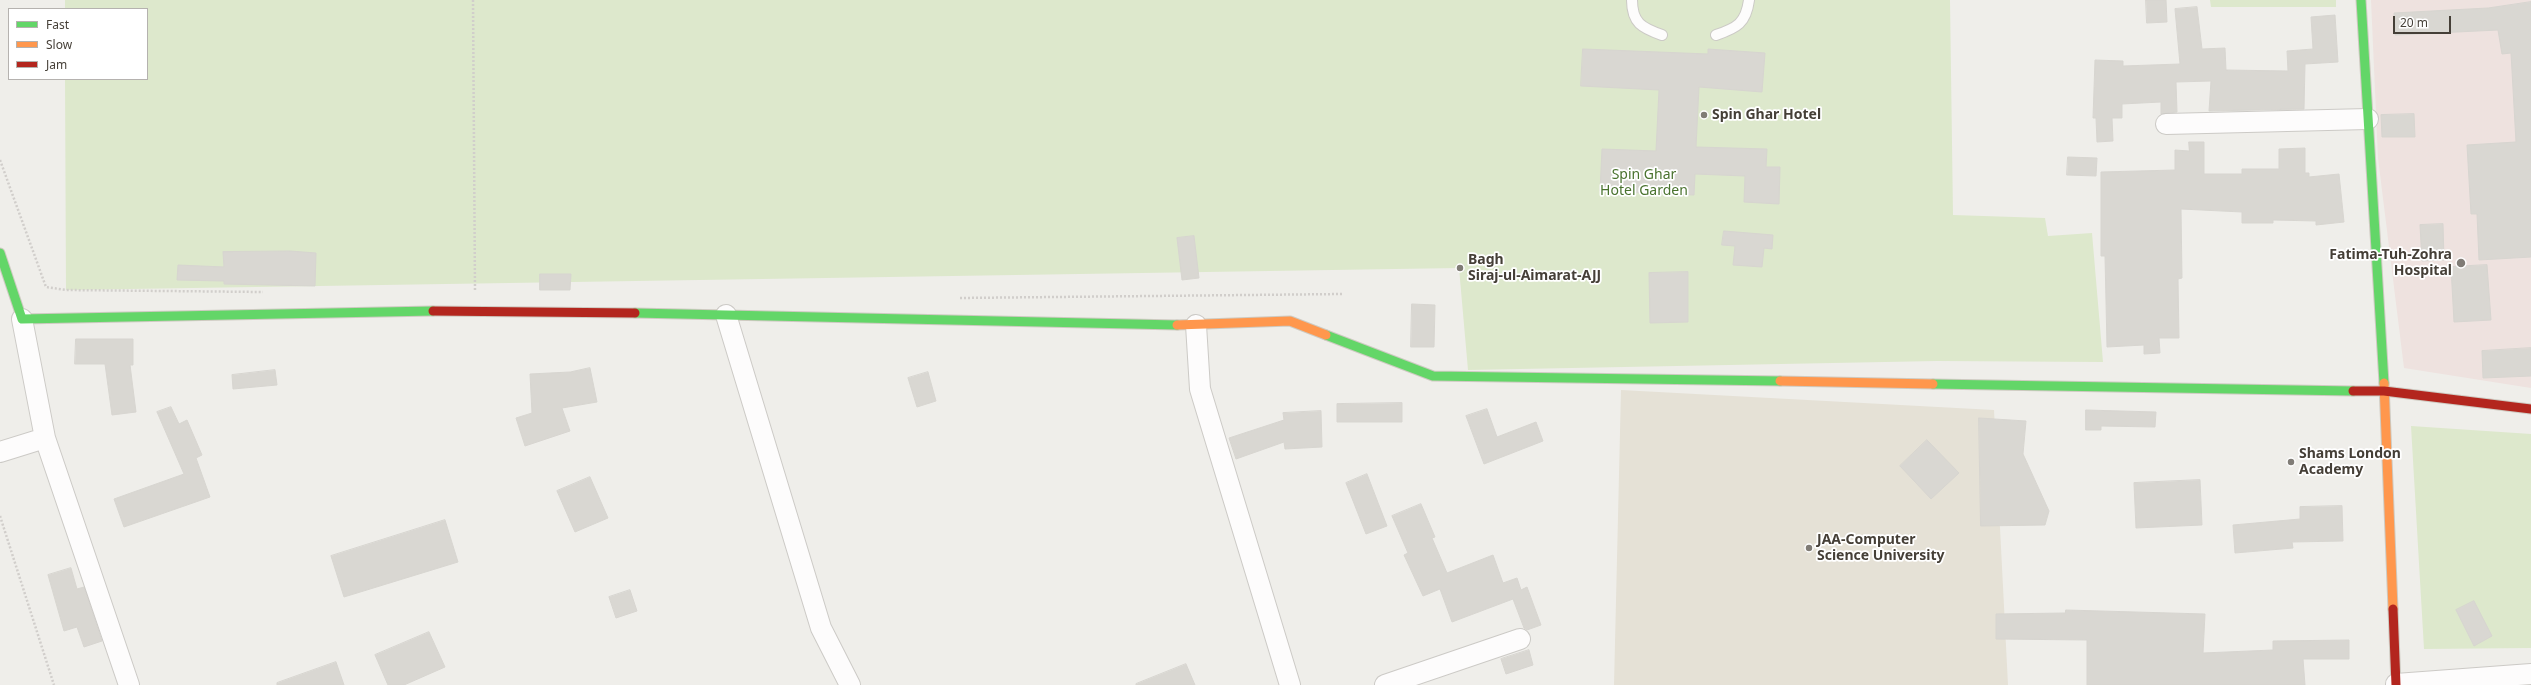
<!DOCTYPE html>
<html>
<head>
<meta charset="utf-8">
<style>
	body { margin:0 }
	#map { position:relative; width:2531px; height:685px; overflow:hidden; background:#efeeea; font-family:"Noto Sans",sans-serif }
	canvas { display:block }
	.legend { position:absolute; left:8px; top:8px; width:140px; height:72px; box-sizing:border-box; background:#fff; border:1px solid #b5b2af; margin:0; padding:5px 7px; list-style:none; font-size:12px; color:#453f37 }
	.legend li { display:flex; align-items:center; gap:8px; height:20px }
	.legend b { width:20px; border:1px solid #b5b2af }
	.scale { position:absolute; left:2393px; top:16px; width:58px; height:18px; box-sizing:border-box; border:2px solid #453f37; border-top:0; padding-left:5px; font-size:12px; line-height:14px; white-space:nowrap; color:#453f37; -webkit-text-stroke:3px #fff; paint-order:stroke }
</style>
</head>
<body>
<div id="map">
<canvas width="2531" height="685"></canvas>
<ul class="legend">
<li><b style="height:5px;background:#63d668"></b>Fast</li>
<li><b style="height:5px;background:#ff974d"></b>Slow</li>
<li><b style="height:5px;background:#b3261e"></b>Jam</li>
</ul>
<div class="scale">20 m</div>
</div>
<script>
const g = document.querySelector('canvas').getContext('2d');
g.lineJoin = 'round';
function paint(path, color) { g.fillStyle = color; g.fill(path, 'evenodd'); }
function strokePath(path, color, width, dash) { g.strokeStyle = color; g.lineWidth = width; g.lineCap = dash ? 'butt' : 'round'; g.setLineDash(dash || []); g.stroke(path); }
function write(font, color, halo, rows, align = 'center') {
  g.font = font + ' "Noto Sans",sans-serif'; g.lineWidth = 3.5; g.setLineDash([]); g.textBaseline = 'middle'; g.strokeStyle = halo; g.fillStyle = color; for (const [text, x, y, turn = 0] of rows) {
    g.save(); g.translate(x, y); g.rotate((+turn || 0) * Math.PI / 180); g.textAlign = isNaN(turn) ? turn : align; if (halo) g.strokeText(text, 0, 0); g.fillText(text, 0, 0); g.restore();
  }
}
paint(new Path2D(`
	M1621,390L1994,410L2008,685H1614Z`), '#e5e1d6');
paint(new Path2D(`
	M2371,0H2531V388L2404,368L2378,158Z`), '#eee2df');
paint(new Path2D(`
	M65,0H1950L1953,215L2045,218L2048,236L2092,233L2103,362L1937,361L1468,370L1459,268L66,290L65,79H147V9H65Z
	M2210,0H2336V7H2211Z
	M2411,426L2531,434V648L2424,649Z`), '#dde8cc');
const building = new Path2D(`
	M2146,0H2166L2167,22L2147,23Z
	M2531,2V257L2479,260L2477,214H2471L2467,145L2516,142L2511,53L2502,54L2498,30L2395,35L2394,13L2488,8Z
	M2197,7L2202,49L2225,48L2226,70L2288,71L2287,51L2313,49L2311,17L2335,15L2338,62L2305,64L2304,109L2209,111L2211,81L2176,82L2177,112L2161,114V102L2122,104V118H2112L2113,141L2097,142L2096,118H2093L2095,60L2123,61V66L2180,64L2175,9Z
	M1583,49L1708,54V49L1765,53L1762,92L1699,87L1696,147L1767,149L1766,167H1780L1779,204L1744,202L1745,176L1695,174L1694,195L1600,191L1602,149L1656,151L1659,90L1581,86Z
	M2414,114L2415,137H2382L2381,115Z
	M2189,142H2204V174H2242V169H2279V149L2305,148V173H2309V177L2339,174L2344,222L2316,225V221L2273,220V223H2242V212L2181,209L2182,278L2178,279L2179,338H2159L2160,353L2144,354V345L2107,347L2105,256H2101V172L2175,170V150L2189,151Z
	M2068,157L2097,158L2096,176L2067,175Z
	M2443,224L2444,260L2422,261L2420,225Z
	M1724,231L1773,235L1772,249L1764,248L1762,267L1733,265L1735,246L1722,245Z
	M1194,236L1199,278L1182,280L1177,238Z
	M290,251L316,253L315,286L224,284V281L177,280L178,265L224,267L223,252Z
	M2487,265L2491,320L2454,322L2451,267Z
	M1688,272V322L1650,323L1649,273Z
	M540,274H571L570,290H540Z
	M1412,304L1435,305L1434,347H1411Z
	M76,339H133V365H130L136,412L112,415L105,364H75Z
	M2531,348V376L2483,378L2482,351Z
	M590,368L597,402L562,408L570,431L525,446L516,418L532,413L530,374L570,372Z
	M275,370L277,385L233,389L232,375Z
	M928,372L936,401L917,407L908,378Z
	M1402,403V422H1337V404Z
	M171,407L179,424L187,420L202,455L196,458L210,497L124,527L114,499L184,474L157,412Z
	M1487,409L1497,437L1536,422L1543,441L1484,464L1466,416Z
	M2086,410L2156,412L2155,427L2101,426V430H2086Z
	M1321,411L1322,447L1285,449L1284,442L1236,459L1229,438L1284,420L1283,413Z
	M1979,418L2026,421L2023,454L2049,511L2045,525L1981,526Z
	M1927,440L1959,473L1931,499L1900,466Z
	M1367,474L1387,526L1366,534L1346,483Z
	M590,477L608,518L575,532L557,491Z
	M2200,480L2202,525L2136,528L2134,483Z
	M1421,504L1435,537L1432,538L1447,573L1493,555L1503,583L1517,578L1521,590L1527,587L1541,625L1527,630L1524,628L1513,599L1452,622L1440,589L1423,596L1404,555L1408,553L1392,516Z
	M2342,506L2343,541L2292,542L2293,548L2235,553L2233,525L2300,519V507Z
	M445,520L458,562L344,597L331,556Z
	M71,568L77,589L84,587L102,641L84,647L77,627L64,631L48,575Z
	M630,590L637,611L616,618L609,597Z
	M2474,601L2492,636L2474,646L2456,610Z
	M2066,610L2205,614L2203,653L2273,650V641L2349,640V659H2303L2305,685H2087V640L1996,639V614L2065,613Z
	M429,632L445,667L404,685H388L375,655Z
	M1529,650L1533,665L1506,674L1501,659Z
	M336,662L344,685H277V683Z
	M1186,664L1195,685H1136V684Z`);
paint(building, '#d9d7d2');
strokePath(building, '#d7d5d0', 1);
const lane = new Path2D(`
	M1632,0C1632,23 1642,28 1662,35
	M1716,35C1737,28 1746,23 1749,0`);
const street = new Path2D(`
	M2166,124L2368,119
	M726,315L821,628L850,685
	M1196,325L1200,389L1290,685
	M45,438L129,685
	M0,452L45,438L22,319
	M2396,684L2531,674
	M1385,685L1520,639`);
const fast = new Path2D(`
	M2361,0L2384,383
	M0,253L22,319L433,311
	M635,313L1177,325
	M1326,335L1433,376L1780,381
	M1933,384L2353,391`);
const slow = new Path2D(`
	M1177,325L1290,321L1326,335
	M1780,381L1933,384
	M2384,383L2393,609`);
const jam = new Path2D(`
	M433,311L635,313
	M2353,391H2384L2531,409
	M2393,609L2396,685`);
strokePath(lane, '#cccac6', 12);
strokePath(street, '#cccac6', 22);
strokePath(fast, '#cecac1', 11);
strokePath(slow, '#cecac1', 11);
strokePath(jam, '#cecac1', 11);
strokePath(new Path2D(`
	M473,0L475,290
	M0,160L46,287L66,290L263,292
	M960,298L1342,294
	M0,516L54,685`), '#d1cecb', 2.5, [2, 2]);
strokePath(lane, '#fdfcfc', 10);
strokePath(street, '#fdfcfc', 20);
strokePath(fast, '#63d668', 9);
strokePath(slow, '#ff974d', 9);
strokePath(jam, '#b3261e', 9);
for (const [x, y, r, color] of [
	[1704,115,4,"#807c76"],
	[2461,263,5,"#807c76"],
	[1460,268,4,"#807c76"],
	[2291,462,4,"#807c76"],
	[1809,548,4,"#807c76"]
]) { const dot = new Path2D(); dot.arc(x, y, r, 0, 2 * Math.PI); g.fillStyle = color; g.fill(dot); strokePath(dot, '#fff', 1.5); }
write('bold 14px', '#453f37', '#fff', [
	["Spin Ghar Hotel",1712,115],
	["Fatima-Tuh-Zohra",2452,255,"right"],
	["Hospital",2452,271,"right"],
	["Bagh",1468,260],
	["Siraj-ul-Aimarat-AJJ",1468,276],
	["Shams London",2299,454],
	["Academy",2299,470],
	["JAA-Computer",1817,540],
	["Science University",1817,556]
], 'left');
write('14px', '#49722e', '#fff', [
	["Spin Ghar",1644,175],
	["Hotel Garden",1644,191]
]);
</script>
</body>
</html>
